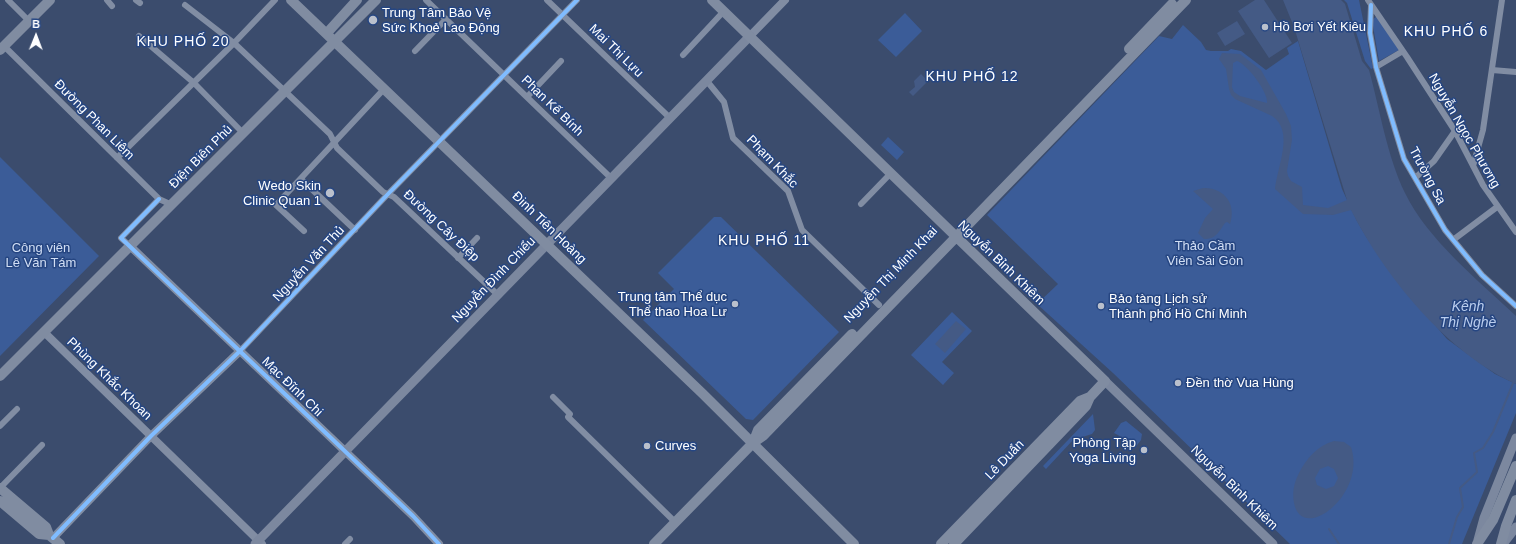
<!DOCTYPE html>
<html>
<head>
<meta charset="utf-8">
<style>
	body { margin:0 }
	#map { position:relative; width:1516px; height:544px; overflow:hidden; background:#3b4c6d; font-family:Arial,sans-serif }
	canvas { display:block }
	.north { position:absolute; left:16px; top:16px; width:40px; height:40px; -webkit-text-stroke:3px #264682; paint-order:stroke; rotate:1deg; font-size:11px; font-weight:700; line-height:16px; text-align:center; color:#fff }
	.north::after { content:''; display:block; margin:auto; width:14px; height:18px; background:#fff; clip-path:polygon(50% 0,100% 100%,50% 72%,0 100%) }
</style>
</head>
<body>
<div id="map">
<canvas width="1516" height="544"></canvas>
<div class="north">B</div>
</div>
<script>
const g = document.querySelector('canvas').getContext('2d');
g.lineJoin = 'round';
function paint(path, color) { g.fillStyle = color; g.fill(path, 'evenodd'); }
function strokePath(path, color, width, dash) { g.strokeStyle = color; g.lineWidth = width; g.lineCap = dash ? 'butt' : 'round'; g.setLineDash(dash || []); g.stroke(path); }
function write(font, color, halo, rows, align = 'center') {
  g.font = font + ' Arial,sans-serif'; g.lineWidth = 3; g.setLineDash([]); g.textBaseline = 'middle'; g.strokeStyle = halo; g.fillStyle = color; for (const [text, x, y, turn = 0] of rows) {
    g.save(); g.translate(x, y); g.rotate((+turn || 0) * Math.PI / 180); g.textAlign = isNaN(turn) ? turn : align; if (halo) g.strokeText(text, 0, 0); g.fillText(text, 0, 0); g.restore();
  }
}
paint(new Path2D(`
	M1344,0H1359L1373,68L1371,69L1365,61L1347,3Z
	M905,13L922,31L896,57L878,40Z
	M1377,16L1399,50L1379,61L1372,20Z
	M1183,25L1201,42L1206,50L1211,51H1228L1231,49L1241,51L1266,70L1289,54L1287,48L1298,41L1342,189L1357,221L1367,238L1397,281L1447,339L1495,374L1516,384V413L1462,544H1290L1113,373L1037,304L1058,284L987,215L1159,36L1172,39Z
	M888,137L904,152L897,160L881,145Z
	M0,157L99,256L0,356Z
	M714,217H721L839,332L753,420L746,419L643,320L674,289L658,273Z
	M952,312L972,331L942,362L954,373L943,385L911,355Z
	M1093,414L1095,430L1092,434L1073,440L1046,469L1043,466Z
	M1126,421L1142,434L1141,440L1134,449L1127,440L1114,433L1121,423Z`), '#3b5c98');
paint(new Path2D(`
	M1255,0H1264L1292,43L1269,58L1238,11Z
	M1283,0H1341L1345,4L1362,61L1369,70C1380,110 1387,156 1405,193C1427,239 1479,281 1516,316V384C1447,353 1385,277 1351,210L1333,215L1303,214L1275,189C1277,167 1295,131 1272,116C1260,110 1247,105 1235,99L1231,95L1229,89L1226,69L1219,59L1222,53L1240,54L1261,70L1286,114L1291,126L1292,140L1287,171L1288,176L1291,181L1302,187L1303,205L1328,208L1347,200L1294,27ZM1237,61C1247,64 1269,93 1267,103L1240,96L1234,92L1232,87L1233,63Z
	M1237,21L1245,34L1225,46L1217,33Z
	M921,74L928,81L913,96L909,92L915,87L914,81Z
	M1203,188C1224,187 1237,204 1230,224L1227,222L1225,223C1219,231 1217,239 1204,239L1198,233L1205,218L1213,209L1193,191Z
	M956,321L966,329L945,353L935,344Z
	M1334,441L1344,442L1351,447C1367,495 1302,544 1294,503C1292,492 1294,483 1299,473C1306,459 1318,445 1334,441ZM1328,466L1334,469L1338,478L1334,486L1326,489L1317,485L1315,478L1320,469Z`), '#445a85');
strokePath(new Path2D(`
	M1329,529L1339,544
	M1449,544L1457,517L1463,507L1460,488L1477,472L1474,453L1483,448L1493,432L1516,376`), '#445a85', 2);
strokePath(new Path2D(`
	M8,0L29,21
	M107,0L112,6
	M136,0L140,3
	M426,0L611,178
	M547,0L670,118
	M1368,0L1407,57L1455,131L1483,185L1516,232
	M185,5L234,43L330,134L337,148L383,192L394,197L498,295
	M1371,5L1370,33L1376,67L1404,159L1445,230L1482,275L1516,306
	M139,36L194,83L243,133
	M4,46L159,199L172,205
	M415,51L446,19
	M683,55L724,11
	M1376,67L1403,51
	M1492,70L1516,72
	M706,80L724,102L733,138L788,191L802,230L879,305
	M527,97L561,61
	M117,158L234,43L275,0
	M1473,166L1483,130L1502,0
	M1415,178L1434,161L1455,131
	M301,179L355,230
	M861,204L891,173
	M304,231L276,205L384,89
	M1453,240L1497,207
	M130,246L121,238L159,199
	M458,258L477,238
	M240,351L388,194L577,0
	M553,397L570,414L568,417L675,522
	M0,426L17,409
	M0,488L42,445
	M345,544L350,539`), '#818da3', 6);
strokePath(new Path2D(`
	M750,36L785,0
	M130,246L413,516L439,544
	M44,332L262,544
	M53,538L151,436L240,351`), '#818da3', 8);
strokePath(new Path2D(`
	M1105,381L1273,544
	M1478,540L1484,518L1516,438
	M255,544L750,36
	M1503,544L1516,527`), '#7c889f', 9);
strokePath(new Path2D(`
	M291,0L703,394L854,544
	M712,0L1105,381L1090,397L1080,401L941,544
	M327,33L357,0
	M1129,49L1172,4
	M0,50L50,0
	M0,376L376,0
	M753,443L758,430L852,334
	M0,488L46,527L49,535L60,544
	M0,501L39,534L49,535
	M654,544L753,443L763,436L1186,0
	M954,544L1086,406L1090,397
	M1477,544L1493,520L1516,466
	M1501,544L1506,526L1516,500`), '#808ca1', 10);
strokePath(new Path2D(`
	M1371,5L1370,33L1376,67L1404,159L1445,230L1482,275L1516,306
	M159,199L121,238L413,516L439,544
	M53,538L151,436L240,351L388,194L577,0`), '#80bcff', 4);
for (const [x, y, r, color] of [
	[373,20,5,"#bac0cc"],
	[1265,27,4,"#bac0cc"],
	[330,193,5,"#bac0cc"],
	[735,304,4,"#bac0cc"],
	[1101,306,4,"#bac0cc"],
	[1178,383,4,"#bac0cc"],
	[647,446,4,"#bac0cc"],
	[1144,450,4,"#bac0cc"]
]) { const dot = new Path2D(); dot.arc(x, y, r, 0, 2 * Math.PI); g.fillStyle = color; g.fill(dot); strokePath(dot, '#264682', 1.5); }
write('13px', '#fff', '#264682', [
	["Trung Tâm Bảo Vệ",382,13],
	["Sức Khoẻ Lao Động",382,28],
	["Hồ Bơi Yết Kiêu",1273,27],
	["Wedo Skin",321,186,"right"],
	["Clinic Quan 1",321,201,"right"],
	["Trung tâm Thể dục",727,297,"right"],
	["Thể thao Hoa Lư",727,312,"right"],
	["Bảo tàng Lịch sử",1109,299],
	["Thành phố Hồ Chí Minh",1109,314],
	["Đền thờ Vua Hùng",1186,383],
	["Phòng Tập",1136,443,"right"],
	["Yoga Living",1136,458,"right"],
	["Curves",655,446]
], 'left');
write('13px', '#fff', '#264682', [
	["Mai Thị Lựu",616,51,44],
	["Phan Kế Bính",552,106,44],
	["Đường Phan Liêm",94,120,45],
	["Nguyễn Ngọc Phương",1464,131,60],
	["Điện Biên Phủ",201,157,-45],
	["Phạm Khắc",772,162,46],
	["Trường Sa",1427,176,62],
	["Đường Cây Điệp",441,226,43],
	["Đinh Tiên Hoàng",549,228,44],
	["Nguyễn Bỉnh Khiêm",1001,263,44],
	["Nguyễn Văn Thủ",309,264,-47],
	["Nguyễn Thị Minh Khai",891,275,-46],
	["Nguyễn Đình Chiểu",494,280,-46],
	["Phùng Khắc Khoan",109,379,44],
	["Mạc Đĩnh Chi",292,387,44],
	["Lê Duẩn",1005,460,-46],
	["Nguyễn Bỉnh Khiêm",1234,488,44]
]);
write('13px', '#d2dff5', '#264682', [
	["Thảo Cầm",1205,246],
	["Viên Sài Gòn",1205,261],
	["Công viên",41,248],
	["Lê Văn Tám",41,263]
]);
g.letterSpacing = '1px';
write('14px', '#fff', '#264682', [
	["KHU PHỐ 6",1446,32],
	["KHU PHỐ 20",183,42],
	["KHU PHỐ 12",972,77],
	["KHU PHỐ 11",764,241]
]);
g.letterSpacing = '0px';
write('italic 14px', '#bbceee', '#264682', [
	["Kênh",1468,307],
	["Thị Nghè",1468,323]
]);
</script>
</body>
</html>
